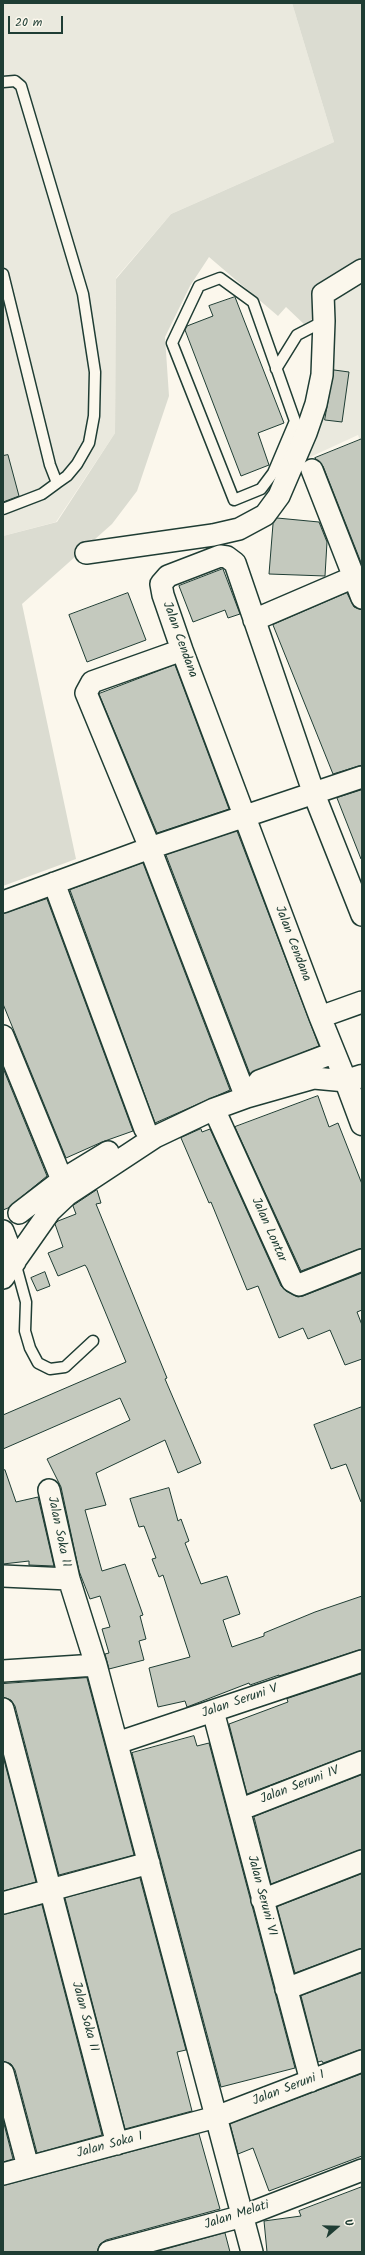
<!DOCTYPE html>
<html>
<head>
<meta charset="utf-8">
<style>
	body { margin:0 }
	#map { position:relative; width:365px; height:2255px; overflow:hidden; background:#fbf7ec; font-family:Kalam,sans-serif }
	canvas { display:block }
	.frame { position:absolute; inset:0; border:4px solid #1f3d34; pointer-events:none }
	.north { position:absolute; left:317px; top:2207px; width:40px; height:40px; -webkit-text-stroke:3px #fbf7ec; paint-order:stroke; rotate:70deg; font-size:11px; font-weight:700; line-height:16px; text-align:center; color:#1f3d34 }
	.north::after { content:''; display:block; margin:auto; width:14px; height:18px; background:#1f3d34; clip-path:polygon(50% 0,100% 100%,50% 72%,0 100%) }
	.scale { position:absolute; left:8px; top:16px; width:55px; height:18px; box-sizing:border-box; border:2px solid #1f3d34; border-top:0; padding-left:5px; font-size:12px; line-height:14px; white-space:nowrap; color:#1f3d34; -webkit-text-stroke:3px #fbf7ec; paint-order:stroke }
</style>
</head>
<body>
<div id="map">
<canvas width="365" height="2255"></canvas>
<div class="frame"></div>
<div class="north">U</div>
<div class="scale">20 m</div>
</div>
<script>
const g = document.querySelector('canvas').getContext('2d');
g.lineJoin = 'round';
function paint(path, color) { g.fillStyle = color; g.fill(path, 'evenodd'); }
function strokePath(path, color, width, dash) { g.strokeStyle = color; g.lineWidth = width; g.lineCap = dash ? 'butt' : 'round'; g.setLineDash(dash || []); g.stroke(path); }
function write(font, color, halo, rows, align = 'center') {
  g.font = font + ' Kalam,sans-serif'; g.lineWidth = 4; g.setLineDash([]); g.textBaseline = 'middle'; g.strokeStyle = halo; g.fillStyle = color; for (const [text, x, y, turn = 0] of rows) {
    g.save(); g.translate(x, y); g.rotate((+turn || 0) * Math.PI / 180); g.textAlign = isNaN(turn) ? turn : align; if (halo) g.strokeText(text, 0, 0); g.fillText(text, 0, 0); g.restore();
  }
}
paint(new Path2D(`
	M3,3H292L334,142L171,214L116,278L115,433L56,522L3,536Z
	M362,285V446L358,435L308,458L328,375L336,290Z`), '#eae9de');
paint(new Path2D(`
	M292,3H362V285L336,290L306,326L286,307L278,316L209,257L190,286L165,337L169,396L137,491L112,524L22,604L76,859L3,886V536L57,522L115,433L116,279L171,214L334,142Z`), '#dbdcd1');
const building = new Path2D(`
	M235,297L284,423L258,433L269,465L241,476L185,330L187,326L213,316L209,306Z
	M334,370L349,372L342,422L325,420Z
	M362,439V565L323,466L315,458Z
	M8,455L19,496L3,502V456Z
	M277,518L319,522L327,542L325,576L269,574L273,524Z
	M223,569L240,614L228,618L225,610L193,622L179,586Z
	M128,593L146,640L87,662L69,615Z
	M347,593L354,607L362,610V765L333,774L273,625Z
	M175,665L229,809L157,833L99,694Z
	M362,790V859H361L337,798Z
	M237,831L319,1046L250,1074L166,855Z
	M143,863L230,1090L155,1123L70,890Z
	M47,899L133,1131L102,1142L66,1158L3,1004V914Z
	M3,1068L47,1176L8,1208L3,1210Z
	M318,1096L329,1127L338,1123L362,1184V1248L301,1271L235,1127Z
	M201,1129L202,1132L210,1129L281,1286L286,1291L298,1297L303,1296L362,1273V1310L357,1312L362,1325V1359L345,1365L330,1330L308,1339L303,1328L279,1338L258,1286L247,1290L211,1202L209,1203L181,1138Z
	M97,1190L101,1203L96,1204L167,1378L165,1379L201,1463L178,1473L165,1440L96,1473L106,1505L85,1510L102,1571L125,1564L143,1615L140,1616L146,1639L139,1641L144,1660L109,1669L105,1654L109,1653L102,1629L110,1627L100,1596L90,1599L79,1571L61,1487L47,1459L130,1420L120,1398L3,1449V1415L126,1362L87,1268L85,1265L58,1276L48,1253L63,1247L55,1224L58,1221L76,1214L73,1206Z
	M45,1272L50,1286L37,1291L31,1278Z
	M362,1407V1502H361L346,1464L331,1469L314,1425Z
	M5,1470L16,1502L38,1497L54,1566L29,1565V1561L3,1564V1471Z
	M169,1488L178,1521L181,1519L189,1541L185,1543L201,1584L227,1576L240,1614L223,1620L232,1647L264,1636V1633L315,1612L362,1596V1649L279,1676V1675L250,1685L249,1683L187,1707L185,1701L158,1707L149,1668L190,1657L163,1575L159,1577L152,1559L156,1558L144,1526L139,1527L130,1499Z
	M362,1674V1750L247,1794L229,1724L288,1702L287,1699Z
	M87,1678L134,1855L59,1875L15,1706L11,1700L3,1697V1684Z
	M194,1736L197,1746L209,1743L295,2068L221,2087L132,1753Z
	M3,1756L36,1882L3,1891Z
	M362,1775V1849L271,1884L254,1817Z
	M362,1874V1948L295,1973L277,1907Z
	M140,1878L186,2050L177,2052L192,2111L125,2129L65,1898Z
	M42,1905L102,2135L37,2153L15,2070L11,2064L3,2061V1915Z
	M362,1973V2049L323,2063L322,2061L318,2062L301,1996Z
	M362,2074V2156L269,2191L253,2148L238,2154L230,2124Z
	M3,2120L13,2159L3,2162Z
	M199,2134L220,2209L106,2240L100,2244L97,2252H3V2186Z
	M362,2187V2252H267L264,2221L301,2216L299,2211Z
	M225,2233L230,2252H155Z`);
paint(building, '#c4c9be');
strokePath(building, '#1f3d34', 1);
const lane = new Path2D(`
	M3,82L15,81L21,86L83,294L95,372L94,416L89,443L77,464L67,476L57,483
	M3,274L50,465L57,483L42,494L3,509
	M220,278L253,302L295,421L273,473L261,489L234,500L172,343L199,286Z
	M276,369L297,335L324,321
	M15,1262L26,1302L25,1331L30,1348L38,1363L50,1369L65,1367L93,1341`);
const street = new Path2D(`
	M312,470L362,598
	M86,553L213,535L239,529L265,515L279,496L306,433L316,404L322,375L324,321L323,294L362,270
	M254,620L354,577
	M182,650L92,682L86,693L150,848L242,1087
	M54,883L145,1129
	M3,902L150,848L362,777
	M320,1017L362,1002
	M3,1036L62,1180L19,1213
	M259,1081L333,1053
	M214,1109L292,1281L299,1285L362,1260
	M62,1180L108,1152
	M3,1231L15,1262
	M3,1278L50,1211L67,1195L155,1137L214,1109L247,1097L314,1078L346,1081L320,1017L182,650L163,595L161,584L168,576L220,556L227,557L235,563L314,794L362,915
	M49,1490L69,1579L96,1665L252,2252
	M3,1576L69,1579
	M3,1671L96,1665
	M3,1709L117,2144
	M213,1711L311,2081
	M117,1743L362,1661
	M239,1810L362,1762
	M262,1900L362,1861
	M3,1903L149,1863
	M286,1989L362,1960
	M3,2073L28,2167
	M3,2174L216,2117L362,2061
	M109,2252L243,2216L362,2170`);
const secondary = new Path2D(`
	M362,1076L346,1081L362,1124`);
strokePath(lane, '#1f3d34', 13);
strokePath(street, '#1f3d34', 24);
strokePath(secondary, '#1f3d34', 25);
strokePath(lane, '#fbf7ec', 10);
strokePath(street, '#fbf7ec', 21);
strokePath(secondary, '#fbf7ec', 22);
write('13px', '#1f3d34', '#fbf7ec', [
	["Jalan Cendana",179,640,70],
	["Jalan Cendana",292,944,69],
	["Jalan Lontar",268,1230,66],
	["Jalan Soka II",58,1532,78],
	["Jalan Seruni V",240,1702,-19],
	["Jalan Seruni IV",300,1786,-21],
	["Jalan Seruni VI",261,1896,75],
	["Jalan Soka II",84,2017,75],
	["Jalan Seruni I",289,2089,-21],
	["Jalan Soka I",110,2146,-15],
	["Jalan Melati",237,2216,-18]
]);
</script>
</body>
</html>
